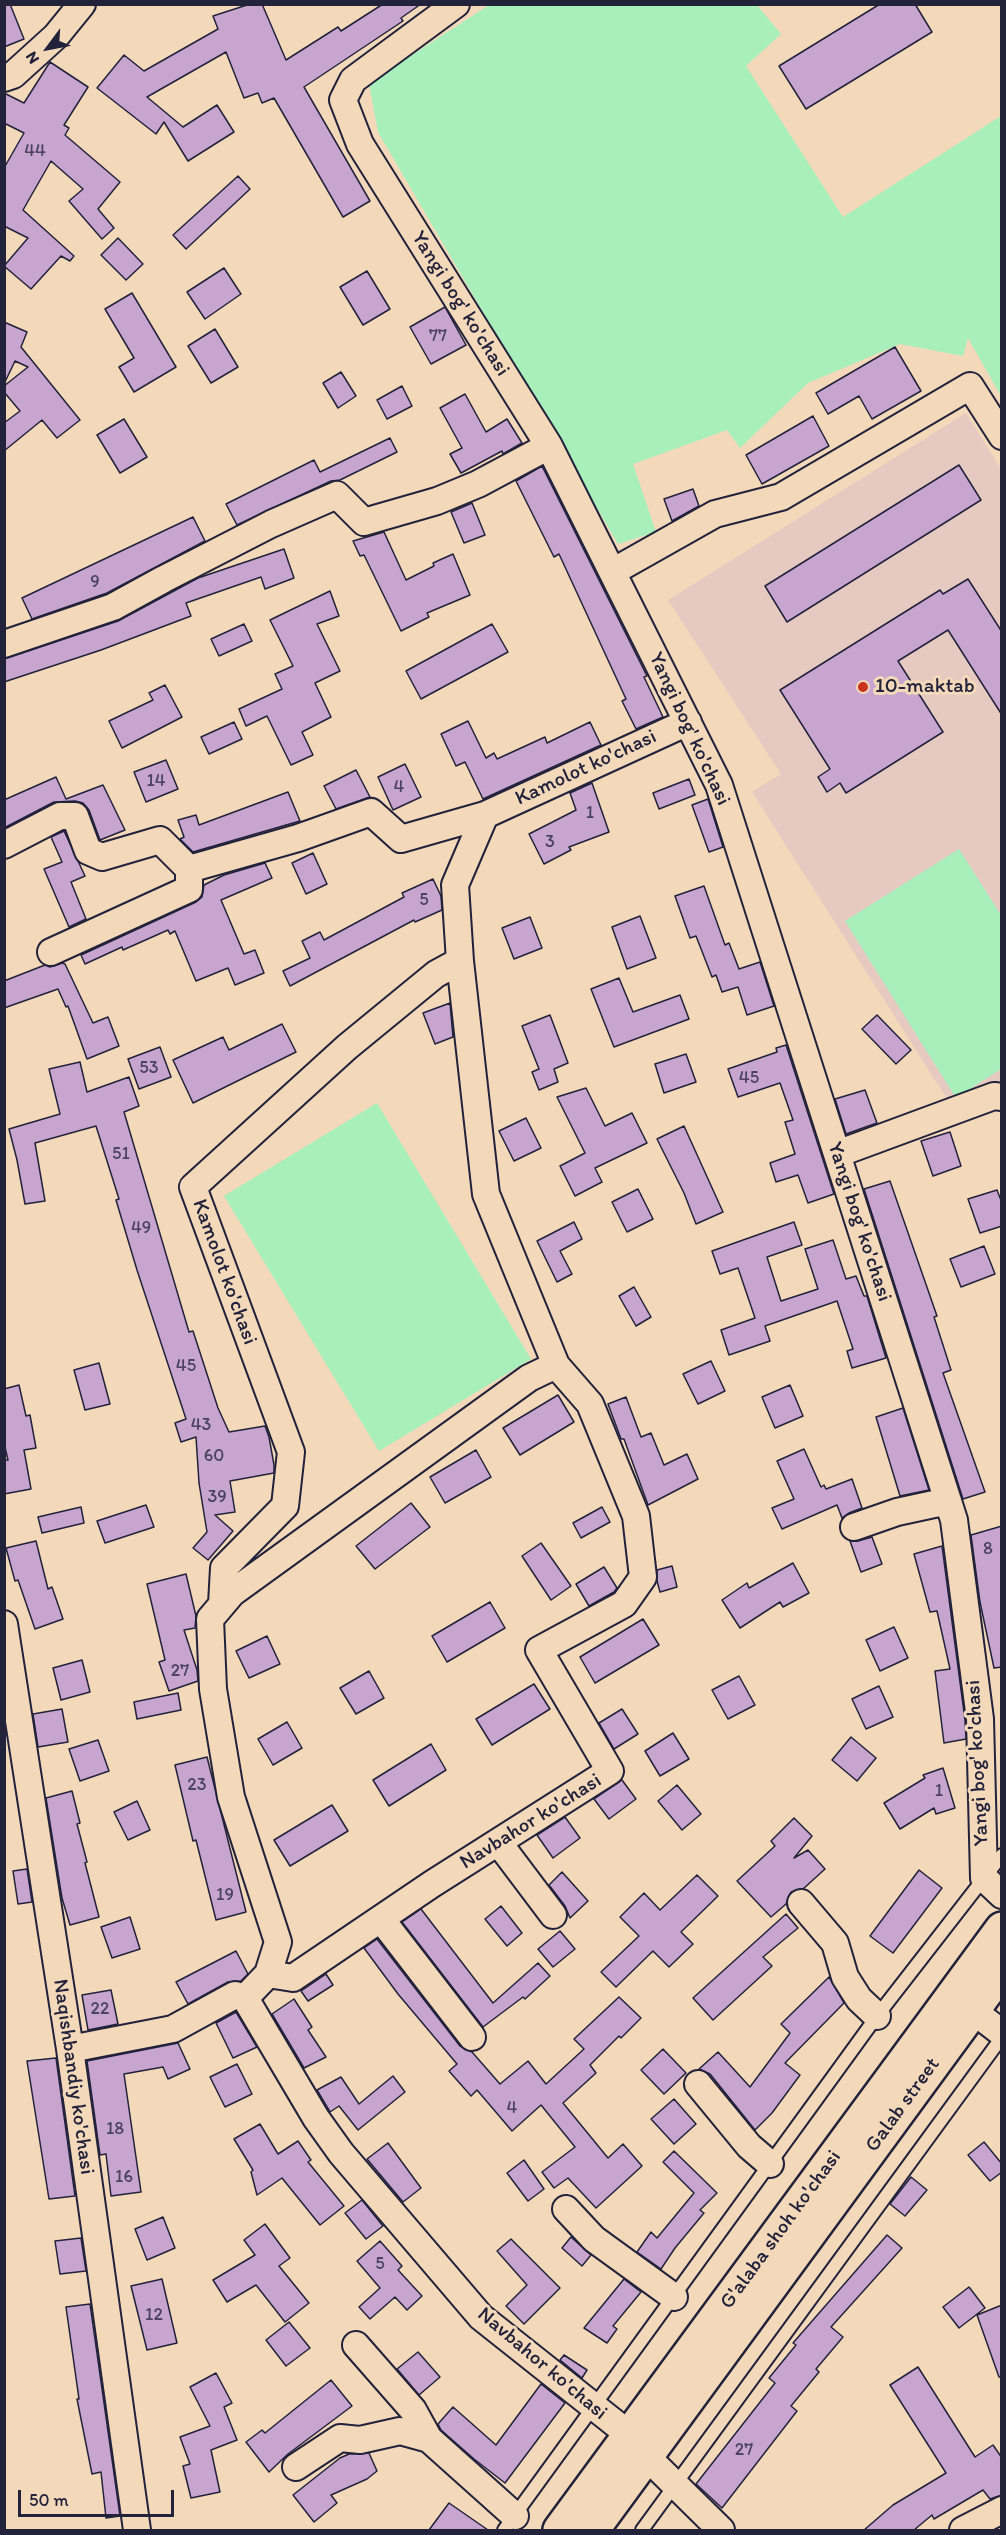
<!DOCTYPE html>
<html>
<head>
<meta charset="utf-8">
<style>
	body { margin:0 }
	#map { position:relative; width:1006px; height:2535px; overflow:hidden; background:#f3d9ba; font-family:Itim,sans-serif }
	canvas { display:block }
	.frame { position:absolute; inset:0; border:6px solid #22223b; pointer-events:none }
	.north { position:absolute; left:18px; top:18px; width:60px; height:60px; -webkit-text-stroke:4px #f3d9ba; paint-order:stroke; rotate:238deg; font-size:16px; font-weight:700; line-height:24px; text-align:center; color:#22223b }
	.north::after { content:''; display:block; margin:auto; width:21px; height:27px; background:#22223b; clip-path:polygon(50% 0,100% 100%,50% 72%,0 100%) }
	.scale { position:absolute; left:18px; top:2490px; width:156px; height:27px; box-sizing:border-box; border:3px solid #22223b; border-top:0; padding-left:8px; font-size:18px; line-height:21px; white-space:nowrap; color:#22223b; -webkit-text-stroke:4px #f3d9ba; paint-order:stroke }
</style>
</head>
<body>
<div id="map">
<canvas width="1006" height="2535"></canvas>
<div class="frame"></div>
<div class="north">N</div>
<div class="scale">50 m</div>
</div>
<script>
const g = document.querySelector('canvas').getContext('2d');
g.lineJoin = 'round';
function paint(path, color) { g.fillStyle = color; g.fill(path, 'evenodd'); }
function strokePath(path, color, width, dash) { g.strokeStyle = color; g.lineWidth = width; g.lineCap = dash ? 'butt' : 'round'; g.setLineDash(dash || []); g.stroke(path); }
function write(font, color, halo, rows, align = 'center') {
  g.font = font + ' Itim,sans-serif'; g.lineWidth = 6; g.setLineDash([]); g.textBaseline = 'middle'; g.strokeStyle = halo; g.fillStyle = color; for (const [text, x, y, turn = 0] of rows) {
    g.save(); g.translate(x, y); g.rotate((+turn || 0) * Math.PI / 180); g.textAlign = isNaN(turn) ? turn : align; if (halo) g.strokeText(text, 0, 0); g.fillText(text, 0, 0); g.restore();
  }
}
paint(new Path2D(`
	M966,413L1001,469V1087L984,1086L951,1105L752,792L781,774L668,600Z`), '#e6c9c0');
paint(new Path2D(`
	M489,5H757L781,34L746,66L843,217L1001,116V396L968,338L963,356L900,344L808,383L740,448L727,430L633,464L656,532L618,544L378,132L369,83Z
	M959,849L1001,915V1069L956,1098L845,921Z
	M377,1103L531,1359L379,1451L224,1196Z`), '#a8efbc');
const building = new Path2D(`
	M4,4H10L24,39L4,47Z
	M250,4H262L286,60L338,27L341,31L383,4H421L401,18L403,21L304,87L370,201L343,217L274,98L262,103L258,93L244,98L226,52L147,97L183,127L217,105L234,132L188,161L164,122L156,134L97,88L124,55L144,71L218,29L213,16Z
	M880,4H915L932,32L806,109L779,66Z
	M50,62L88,87L64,125L69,128L65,135L120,182L98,209L114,228L102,239L69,201L83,189L51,161L23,210L74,256L70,261L61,256L31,289L4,266L28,238L4,226V168L24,133L4,123V93L24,103Z
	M238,176L250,189L186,249L173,235Z
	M118,238L143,264L126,280L101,255Z
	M224,268L241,294L205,319L187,292Z
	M367,271L390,309L363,325L340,287Z
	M132,293L176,367L134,392L119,367L134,358L105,309Z
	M445,307L466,345L431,364L410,327Z
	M4,322L27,332L21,347L80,420L57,438L42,420L4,451V423L20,411L4,392V386L28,367L15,361L4,384Z
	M215,329L238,367L211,383L188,346Z
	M895,347L921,391L872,419L859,396L828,414L816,393Z
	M341,372L356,396L338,408L323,383Z
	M402,386L412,406L387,419L377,400Z
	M465,394L486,432L507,419L522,443L503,454L502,451L461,473L450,454L462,448L440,408Z
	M813,416L829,446L762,484L746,455Z
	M124,419L147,457L120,473L97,435Z
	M390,438L397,452L340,480L331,481L237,525L226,504L314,460L320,472Z
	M959,465L981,500L787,622L765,586Z
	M542,466L647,676L644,677L663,717L636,729L622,701L626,699L559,554L554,557L516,481Z
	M693,489L699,506L672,521L664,499Z
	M472,503L485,535L464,543L451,512Z
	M193,517L205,541L107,593L32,619L22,598Z
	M384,532L406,580L434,566L433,563L453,554L470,595L427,613L429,617L401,631L364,555L360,556L353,541Z
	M284,549L294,578L265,589L261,577L186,603L191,616L101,650L4,682V659L118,621L198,578Z
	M968,579L1002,632V715L948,630L898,661L943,732L846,793L840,783L827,792L818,777L830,769L780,690L940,590L943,594Z
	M330,591L339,616L317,624L340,671L315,683L331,717L302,732L313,755L291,765L267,716L246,726L239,709L282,689L275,674L293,666L270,620Z
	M244,624L252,641L219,656L211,639Z
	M492,624L508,652L421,699L406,671Z
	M165,685L182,717L122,748L109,721L153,700L149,693Z
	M468,721L486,758L494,753L497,759L545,737L547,743L590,722L601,745L483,799L465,762L456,766L441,734Z
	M234,722L242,739L209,754L201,737Z
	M166,760L178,789L146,802L134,772Z
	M405,764L421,797L393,810L378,777Z
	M356,770L370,797L336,809L324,786Z
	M56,777L66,799L103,785L125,830L100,840L89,810L83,803L75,801L54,802L4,828V800Z
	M689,779L695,795L659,809L653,793Z
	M592,783L609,832L569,847L571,850L544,864L529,834L576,810L570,793Z
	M288,792L300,821L193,852L180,839L184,837L178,820L196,815L199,825Z
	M708,799L723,847L709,852L692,805Z
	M64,831L85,876L71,882L86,919L69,927L44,869L62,862L51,837Z
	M313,853L327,884L306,894L292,863Z
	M265,863L272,878L221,900L244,954L255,950L264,973L235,985L228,968L196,981L175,931L170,934L168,930L123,950L122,947L85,964L81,955L196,902L202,897L204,885L224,875Z
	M433,879L441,896L442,910L415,922L414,920L290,986L283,971L310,958L302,941L320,932L324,940L404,897L402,893Z
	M704,886L725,945L729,943L739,969L760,962L774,1006L747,1015L738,987L722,992L716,975L712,977L696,936L690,938L675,896Z
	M640,916L656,958L627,969L612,927Z
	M530,917L542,948L514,959L502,928Z
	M62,963L65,964L93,1023L108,1017L119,1046L87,1059L68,1006L66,1007L58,989L4,1008V981L45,965L50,967Z
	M619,978L633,1012L680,995L689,1019L614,1047L591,989Z
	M450,1003L453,1037L435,1044L423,1013Z
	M550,1015L568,1063L554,1069L558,1082L539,1090L532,1072L539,1069L522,1026Z
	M877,1015L911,1050L896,1064L862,1029Z
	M282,1024L296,1052L193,1103L173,1060L223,1037L229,1050Z
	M786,1045L834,1194L808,1203L798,1175L776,1182L770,1163L795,1154L785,1122L793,1120L780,1083L738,1097L728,1069L777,1052L776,1048Z
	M160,1047L171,1077L139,1089L128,1059Z
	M686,1054L696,1082L664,1093L655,1064Z
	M80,1062L87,1092L129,1077L139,1106L124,1112L189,1332L193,1331L218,1408L229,1432L265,1426L269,1437L274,1465V1473L230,1481L235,1512L215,1515L233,1531L208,1560L193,1548L207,1532L199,1483L196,1437L181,1442L175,1423L186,1419L137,1270L116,1200L119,1199L96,1126L35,1143L45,1201L25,1204L17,1160L9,1129L60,1114L49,1069Z
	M586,1088L605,1126L632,1113L647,1143L595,1168L602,1182L575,1196L560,1166L585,1153L557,1097Z
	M865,1090L877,1123L846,1134L835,1099Z
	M526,1118L541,1148L514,1161L499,1131Z
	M684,1126L723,1212L696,1224L684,1193L657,1139Z
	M950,1132L961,1166L933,1176L921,1141Z
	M890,1181L937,1316L934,1317L951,1370L943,1373L985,1492L963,1499L864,1189Z
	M638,1189L653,1219L627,1232L612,1202Z
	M997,1190L1002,1203V1226L980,1233L968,1199Z
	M574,1222L582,1239L560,1251L572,1274L557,1282L537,1241Z
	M794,1222L802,1245L767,1257L781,1301L818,1289L805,1249L833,1240L846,1279L856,1276L864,1296H867L886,1358L852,1368L847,1351L853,1349L837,1301L765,1326L770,1341L729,1355L721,1330L755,1318L738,1268L720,1274L712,1251Z
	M984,1246L995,1274L961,1287L950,1259Z
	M634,1287L651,1317L636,1326L619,1296Z
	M711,1361L725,1391L698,1404L683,1374Z
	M99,1363L110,1404L85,1410L74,1370Z
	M19,1385L26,1416L30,1415L36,1448L24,1450L31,1489L4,1494V1460H8L4,1443V1389Z
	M790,1385L803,1416L775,1428L762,1397Z
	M558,1395L574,1422L520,1455L503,1428Z
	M626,1397L641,1437L651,1433L664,1465L687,1454L698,1479L648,1505L624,1439H621L608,1404Z
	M903,1408L929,1490L900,1496L876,1417Z
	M804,1449L821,1487L824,1485L826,1489L852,1479L862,1508L849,1513L842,1518L837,1505L782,1529L772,1508L794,1499L777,1461Z
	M476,1450L491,1477L445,1503L430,1477Z
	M411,1503L430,1527L375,1569L356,1546Z
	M146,1505L154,1527L105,1543L97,1521Z
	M81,1507L84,1523L42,1533L38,1517Z
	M602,1507L610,1522L581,1538L573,1523Z
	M1002,1526V1667L994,1668L980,1602L971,1535Z
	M872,1537L882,1564L861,1572L850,1541H858Z
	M36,1541L48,1589L52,1587L63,1619L35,1629L18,1580L15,1581L6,1548Z
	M541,1543L571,1586L551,1600L522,1556Z
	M942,1546L965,1720L966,1739L944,1743L935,1671L950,1669L937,1611L930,1612L914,1554Z
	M793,1563L809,1593L783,1607L780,1602L740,1628L722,1600L747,1583L749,1588Z
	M672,1566L677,1587L660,1592L657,1581V1570Z
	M604,1567L617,1588L614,1592L589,1606L576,1584Z
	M186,1574L196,1616L195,1628L184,1630L197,1670L198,1681L169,1691L159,1662L165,1660L147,1584Z
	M490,1602L505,1628L447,1662L432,1636Z
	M643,1619L659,1645L595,1683L580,1657Z
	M894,1627L908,1658L880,1671L866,1640Z
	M267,1636L280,1664L249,1678L236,1651Z
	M82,1660L90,1692L61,1700L53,1668Z
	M369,1671L384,1698L356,1714L340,1688Z
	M739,1676L755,1705L728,1719L712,1690Z
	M534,1684L550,1709L492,1745L476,1719Z
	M879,1686L893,1717L866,1729L852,1699Z
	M178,1693L181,1710L137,1719L134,1702Z
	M62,1709L68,1742L38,1747L33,1714Z
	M622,1709L638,1734L614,1749L599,1723Z
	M287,1722L302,1748L273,1765L258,1739Z
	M673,1733L689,1759L660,1776L645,1751Z
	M851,1737L876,1758L857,1781L832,1760Z
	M98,1740L109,1771L80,1781L69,1749Z
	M431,1744L446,1770L389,1806L373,1780Z
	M207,1757L246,1912L216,1920L196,1840L193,1841L175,1765Z
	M943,1768L955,1808L936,1814L934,1808L900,1829L884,1803L925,1778L923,1775Z
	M622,1780L636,1799L609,1819L594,1799Z
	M677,1785L701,1814L682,1830L658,1801Z
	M72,1791L80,1823L77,1824L87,1862L85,1863L99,1917L70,1925L62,1898L46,1798Z
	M137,1801L150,1830L128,1840L114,1812Z
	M332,1805L348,1831L290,1866L274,1840Z
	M565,1817L580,1838L553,1858L537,1835Z
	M794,1818L812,1836L794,1858L808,1850L825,1869L803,1889L791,1892L786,1904L771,1917L737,1881L775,1846L771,1841Z
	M27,1869L32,1902L18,1904L13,1871Z
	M919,1870L942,1888L893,1953L870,1936Z
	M562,1872L588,1901L570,1918L565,1906L549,1885Z
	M697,1875L718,1896L681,1932L693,1944L669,1967L653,1951L616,1987L601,1972L639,1936L620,1917L644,1893L660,1910Z
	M501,1906L522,1933L507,1946L485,1919Z
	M421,1909L493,2003L538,1963L550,1976L525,1999L523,1997L483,2027L402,1922Z
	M786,1914L798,1928L763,1957L772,1966L713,2020L693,1998Z
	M130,1917L140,1949L112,1958L101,1927Z
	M560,1931L575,1949L553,1967L538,1949Z
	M377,1939L460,2046L472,2052L500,2084L528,2061L546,2084L584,2049L574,2039L619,1997L641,2018L621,2038L619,2036L590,2065L596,2073L563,2103L608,2158L623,2144L642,2166L596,2208L568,2178L554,2188L542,2172L575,2147L541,2105L512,2131L477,2090L471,2096L449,2071L457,2064L398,1994L364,1948Z
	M236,1951L248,1974L241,1981L228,1982L188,2004L176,1982Z
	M326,1974L333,1985L308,2001L301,1991Z
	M829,1977L844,2003L785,2063L800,2075L772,2113L755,2130L710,2074L699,2069L718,2052L750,2087L790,2033L781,2024Z
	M111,1990L118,2024L88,2030L82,1995Z
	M294,1999L312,2027L308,2030L326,2057L304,2068L272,2014Z
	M236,2012L257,2047L233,2058L216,2023Z
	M178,2043L190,2069L168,2079L163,2067L124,2074L141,2192L111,2196L106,2154L100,2155L87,2061Z
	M663,2049L686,2073L664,2094L641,2070Z
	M56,2058L75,2196L49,2199L27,2061Z
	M237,2064L252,2094L225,2107L210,2077Z
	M393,2076L405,2092L358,2130L339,2106L330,2112L317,2090L341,2077L359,2104Z
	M674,2099L696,2124L674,2144L651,2119Z
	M260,2124L278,2154L298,2141L311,2160L308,2162L344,2206L320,2225L282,2178L257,2195L251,2172L253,2170L234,2139Z
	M984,2142L1002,2164V2172L990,2181L968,2155Z
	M388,2143L421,2188L403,2202L367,2159Z
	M674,2151L717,2193L700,2210L704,2213L675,2248L661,2269L637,2252L651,2232L657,2238L694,2193L663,2162Z
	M524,2160L544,2189L528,2201L507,2173Z
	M911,2177L927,2190L905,2216L890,2204Z
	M362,2200L383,2226L366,2239L345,2213Z
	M163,2217L175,2248L147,2260L135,2229Z
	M265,2224L290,2258L279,2266L309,2303L285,2322L256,2285L227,2302L213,2280L255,2255L244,2240Z
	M887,2235L902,2248L831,2327L843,2337L816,2369L819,2372L791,2406L797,2411L722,2508L696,2484L775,2383L769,2378L796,2345L793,2343Z
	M571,2237L591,2255L582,2266L562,2248Z
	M81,2238L86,2271L60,2274L55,2241Z
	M511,2239L560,2288L524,2324L506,2306L527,2285L497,2251Z
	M380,2241L402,2266L398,2270L422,2296L407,2310L395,2297L370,2319L359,2307L380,2288L357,2261Z
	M162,2279L177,2343L147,2350L131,2286Z
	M624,2279L641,2292L613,2326L617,2329L607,2343L584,2328Z
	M969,2287L985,2308L959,2328L943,2307Z
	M90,2304L120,2516L106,2518L101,2472L92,2474L77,2399H79L66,2307Z
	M1002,2305V2377H999L977,2315Z
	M289,2322L310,2348L286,2366L266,2340Z
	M418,2352L440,2377L419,2395L397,2369Z
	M564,2355L587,2370L582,2378L560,2360Z
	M918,2367L975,2457L993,2445L1002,2458V2495L990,2499L983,2490L934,2519L932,2515L914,2530H864L893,2505L946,2473L890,2385Z
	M216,2373L232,2403L224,2407L237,2440L211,2450L220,2492L191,2498L183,2466L190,2464L180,2437L210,2426L190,2387Z
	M331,2380L352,2406L288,2454L269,2472L246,2442L262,2430L265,2433Z
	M541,2384L565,2403L505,2483L474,2459L441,2430L438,2424L453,2407L496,2445Z
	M369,2453L377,2471L367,2479L331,2495L337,2503L314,2522L293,2495L340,2458L349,2454Z
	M449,2503L488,2530H429Z`);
paint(building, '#c7a5cf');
strokePath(building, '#22223b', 1.5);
const service = new Path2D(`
	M504,2530L877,2016L1002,1855
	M642,2530L1002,2037`);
const minor = new Path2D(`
	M456,4L353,80L343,100L360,144L549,446L719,785L954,1520L980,1719L984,1878L1002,1895
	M4,78L13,75L56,36L82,4
	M614,571L715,514L781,497L970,386L1002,436
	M4,644L113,607L164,579L271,524L337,495L364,522L437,501L478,484L549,446
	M4,845L60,816H75L88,851L102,857L160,840L189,869L298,838L371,812L401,839L485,815L688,722
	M51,952L189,889V869
	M837,1154L994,1096L1002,1097
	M854,1527L897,1512L948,1501
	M222,1604L224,1568L285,1506L291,1452L193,1187L347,1047L436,974L460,961
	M4,1624L70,2049L137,2530
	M498,1842L553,1915
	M801,1903L835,1943L845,1977L859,1999L877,2016
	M381,1919L472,2037
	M268,1974L293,1978L432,1884L610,1771L539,1650L624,1604L643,1577L636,1516L590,1404L556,1365L486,1194L460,961L455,885L485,815
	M245,1998L316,2118L341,2153L481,2317L631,2436
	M972,2010L1002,2033
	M70,2049L173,2029L235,1995L245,1998L268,1974L278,1942L231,1797L213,1689L210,1619L232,1593L529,1378L556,1365
	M698,2084L749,2146L770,2164
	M566,2209L594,2239L674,2297
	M356,2345L413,2410L429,2439
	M646,2456L721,2530
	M296,2467L340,2438L360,2440L400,2431L429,2439L515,2516
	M963,2530L1002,2510`);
const primary = new Path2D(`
	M560,2530L1002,1929
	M592,2530L1002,1970`);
strokePath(service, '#22223b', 16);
strokePath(minor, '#22223b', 30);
strokePath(primary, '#22223b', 38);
strokePath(service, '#f3d9ba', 12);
strokePath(minor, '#f3d9ba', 26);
strokePath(primary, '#f3d9ba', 33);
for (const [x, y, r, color] of [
	[863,687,6,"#c8321e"]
]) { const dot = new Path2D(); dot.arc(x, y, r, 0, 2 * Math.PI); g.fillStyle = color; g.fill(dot); strokePath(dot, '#f3d9ba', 2); }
write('18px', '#4b4360', null, [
	["44",35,151],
	["77",438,336],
	["9",95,582],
	["14",156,781],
	["4",399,787],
	["1",590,813],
	["3",550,842],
	["5",424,900],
	["53",149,1068],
	["45",749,1078],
	["51",121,1154],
	["49",141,1228],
	["45",186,1366],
	["43",201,1425],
	["60",214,1456],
	["39",217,1497],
	["8",988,1549],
	["27",180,1671],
	["23",197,1785],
	["1",939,1791],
	["19",225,1895],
	["22",100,2009],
	["4",512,2108],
	["18",115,2129],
	["16",124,2177],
	["5",380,2264],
	["12",154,2315],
	["27",744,2450]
]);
write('21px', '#22223b', '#f3d9ba', [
	["Yangi bog' ko'chasi",460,304,58],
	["Yangi bog' ko'chasi",689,729,65],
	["Kamolot ko'chasi",586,768,-25],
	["Yangi bog' ko'chasi",859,1222,72],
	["Kamolot ko'chasi",224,1272,70],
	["Yangi bog' ko'chasi",978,1763,-93],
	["Navbahor ko'chasi",531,1822,-32],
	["Naqishbandiy ko'chasi",73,2077,82],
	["Galab street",903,2105,-54],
	["G'alaba shoh ko'chasi",781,2230,-54],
	["Navbahor ko'chasi",542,2364,40]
]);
write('21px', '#22223b', '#f3d9ba', [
	["10-maktab",875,687]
], 'left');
</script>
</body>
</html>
